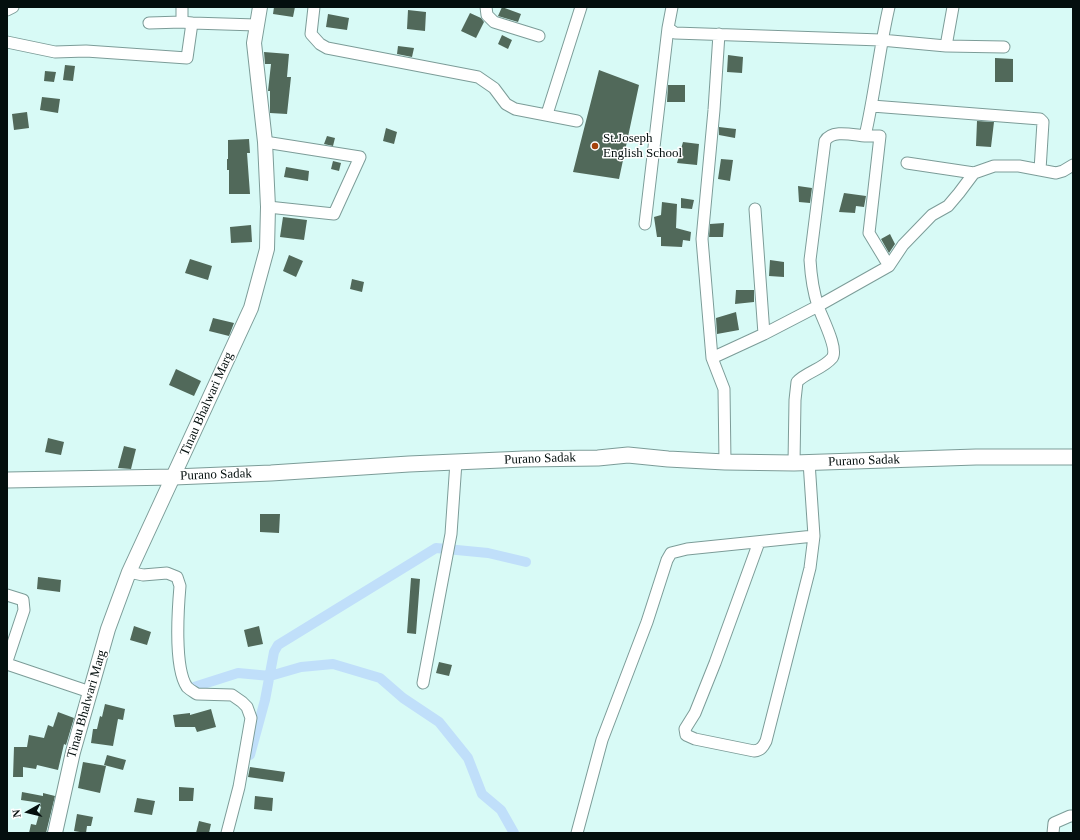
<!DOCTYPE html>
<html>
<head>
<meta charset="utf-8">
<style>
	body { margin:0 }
	#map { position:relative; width:1080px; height:840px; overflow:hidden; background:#d8faf6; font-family:"Times New Roman",serif }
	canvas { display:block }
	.frame { position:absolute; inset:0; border:8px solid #040f0e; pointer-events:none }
	.north { position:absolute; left:8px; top:792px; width:40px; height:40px; -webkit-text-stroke:3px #fff; paint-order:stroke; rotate:262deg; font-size:11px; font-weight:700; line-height:16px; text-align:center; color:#040f0e }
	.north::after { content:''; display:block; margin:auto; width:14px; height:18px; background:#040f0e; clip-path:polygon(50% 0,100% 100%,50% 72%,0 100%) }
</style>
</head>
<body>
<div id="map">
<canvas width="1080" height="840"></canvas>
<div class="frame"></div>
<div class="north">N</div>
</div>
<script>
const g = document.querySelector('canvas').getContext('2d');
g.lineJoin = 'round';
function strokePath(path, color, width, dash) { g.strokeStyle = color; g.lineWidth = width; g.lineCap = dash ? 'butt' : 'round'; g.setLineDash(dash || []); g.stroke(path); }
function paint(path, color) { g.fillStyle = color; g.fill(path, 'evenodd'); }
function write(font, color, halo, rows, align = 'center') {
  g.font = font + ' "Times New Roman",serif'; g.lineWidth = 3; g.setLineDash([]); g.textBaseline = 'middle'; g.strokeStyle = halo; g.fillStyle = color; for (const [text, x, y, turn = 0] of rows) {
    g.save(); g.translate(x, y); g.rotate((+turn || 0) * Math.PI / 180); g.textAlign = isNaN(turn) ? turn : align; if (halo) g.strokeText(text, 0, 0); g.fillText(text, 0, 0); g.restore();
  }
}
strokePath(new Path2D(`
	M194,687L238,673L270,676L301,667L333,664L380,678L403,698L439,722L468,758L482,794L501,810L514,833
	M250,755L265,700L274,652L278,645L436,548L488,553L526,562`), '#c0dffa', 10);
paint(new Path2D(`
	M274,7H295L293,17L273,14Z
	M502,7L521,14L518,22L498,16Z
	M408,10L426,12L425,31L407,29Z
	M470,13L481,18L484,22L476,38L461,31Z
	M328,14L349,18L347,30L326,27Z
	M502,35L512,40L508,49L498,44Z
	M398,46L414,48L412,57L397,54Z
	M264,52L289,54L287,77H291L287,114L270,113V91H268L271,64H265Z
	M728,55L743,57L742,73L727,72Z
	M995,58L1013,59V82H995Z
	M65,65L75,66L73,81L63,80Z
	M599,70L639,85L619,179L573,172Z
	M45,71L56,72L54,82L44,81Z
	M668,85H685V102H667Z
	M42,97L60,99L58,113L40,110Z
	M27,112L29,128L14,130L12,114Z
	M977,121L994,122L991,147L976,146Z
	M719,127L736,129L735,138L719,135Z
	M386,128L397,132L394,144L383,141Z
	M327,136L335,138L333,146L324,144Z
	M249,139L250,153H247L250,194H229V170H227V159H228V140Z
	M683,142L699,144L697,165L677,163Z
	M721,159L733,160L730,181L718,179Z
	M333,161L341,163L339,171L331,169Z
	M286,167L309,171L308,181L284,177Z
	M798,186L812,188L810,203L799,202Z
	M844,193L866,196L864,207L856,206L855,213L839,212Z
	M681,198L694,200L692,209L681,208Z
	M662,202L677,204L676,228L691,232L690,241L683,240L682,247L661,246V237H657L654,217L661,215Z
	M283,217L307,220L304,240L280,237Z
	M724,223L723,237H709L710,224Z
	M251,225L252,242L231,243L230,227Z
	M890,234L895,244L889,253L881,239Z
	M289,255L303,261L296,277L283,271Z
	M190,259L212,266L208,280L185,273Z
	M770,260L784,262V277L769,276Z
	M352,279L364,282L362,292L350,289Z
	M736,290H754V302L735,304Z
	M736,312L739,330L717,334L716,318Z
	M213,318L234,323L229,336L209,331Z
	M176,369L201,381L194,396L169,385Z
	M48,438L64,442L61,455L45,452Z
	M124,446L136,449L131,469L118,468Z
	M260,514H280L279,533L260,532Z
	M38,577L61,580L60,592L37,589Z
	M411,578L420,579L416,634L407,633Z
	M134,626L151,632L147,645L130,640Z
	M259,626L263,644L248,647L244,630Z
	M439,662L452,665L449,676L436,673Z
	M105,704L125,709L123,720L118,719L113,746L91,743L93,729H97L100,716L102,717Z
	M211,709L216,727L197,732L195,727H175L173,715L190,713V715Z
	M58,712L74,718L66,745L64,744L58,770L37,765L36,769L23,767V777H13L14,747H27L29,735L44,738L48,725L53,727Z
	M107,755L126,760L123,770L104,765Z
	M83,762L106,766L100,793L78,788Z
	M250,767L285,772L283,782L248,777Z
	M179,787L194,788L193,801H179Z
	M22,792L43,796V793L55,796L46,833H29L31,824L36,825L41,807L40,806L41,803L21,800Z
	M255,796L273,798L272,811L254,809Z
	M137,798L155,801L152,815L134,812Z
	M77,814L93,817L91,826H87L86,833L74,831Z
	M199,821L211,824L209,833H196Z`), '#51695a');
const minor = new Path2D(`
	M314,7L311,34L320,44L327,48L478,77L494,88L506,104L515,109L577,121
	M486,7L487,15L494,22L539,36
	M672,7L668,28L675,33L881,40L946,46L953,7
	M7,10L13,7
	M182,22V7
	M149,23L182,22L192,23
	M719,34L714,110L702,239L712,358L724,389L725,462
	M7,42L55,52L86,51L187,58L192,23L256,25
	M946,46L1004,47
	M872,106L1040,119L1043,122L1040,170
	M547,114L581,7
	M865,136H880L869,233L889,266
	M265,142L360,157L334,214L268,207
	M907,163L974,173
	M755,209L764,334
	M645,224L668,28
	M712,358L764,334L818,306L889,266L903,245L932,215L948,206L959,193L974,173L994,166H1019L1056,173L1063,171L1073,165
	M794,463L795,400L797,382C806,372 823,369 832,358C839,349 821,316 818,306C813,291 811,276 810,260L825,141C832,129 853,135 865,136C875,93 879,50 889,7
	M759,542L715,663L695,713L685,729L686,735L695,739L754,751C761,750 763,747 766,741L810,568L814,536L809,462
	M129,572L143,575L167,573L177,577L180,586C178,609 174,668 187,687C190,690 194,692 197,694L232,695L242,702L247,707L251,718L239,787L227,833
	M7,595L23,600L24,610L7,661
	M7,664L90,692
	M423,683L451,534L456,462
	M577,833L602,740L647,622L667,560L671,553L687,549L814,536
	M1053,833L1054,823L1070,816H1073`);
const tertiary = new Path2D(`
	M55,833L73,752L108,629L129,572L251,308L267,249L268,207L265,142L254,43L260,7`);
const secondary = new Path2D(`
	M7,480L174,477L271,473L409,464L524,459L598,458L628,455L668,459L725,462L794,463L976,457H1073`);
strokePath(minor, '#7c9c98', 13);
strokePath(tertiary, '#7c9c98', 16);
strokePath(secondary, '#7c9c98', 17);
strokePath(minor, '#fff', 11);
strokePath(tertiary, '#fff', 14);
strokePath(secondary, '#fff', 15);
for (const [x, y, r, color] of [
	[595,146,4,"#a5420b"]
]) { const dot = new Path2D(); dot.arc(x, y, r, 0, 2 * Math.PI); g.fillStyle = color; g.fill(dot); strokePath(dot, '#fff', 1.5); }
write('13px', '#040f0e', '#fff', [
	["St.Joseph",603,139],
	["English School",603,154]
], 'left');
write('13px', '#040f0e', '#fff', [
	["Tinau Bhalwari Marg",207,404,-66],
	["Purano Sadak",540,459,-2],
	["Purano Sadak",864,461,-2],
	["Purano Sadak",216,475,-2],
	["Tinau Bhalwari Marg",87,704,-74]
]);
</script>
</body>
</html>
